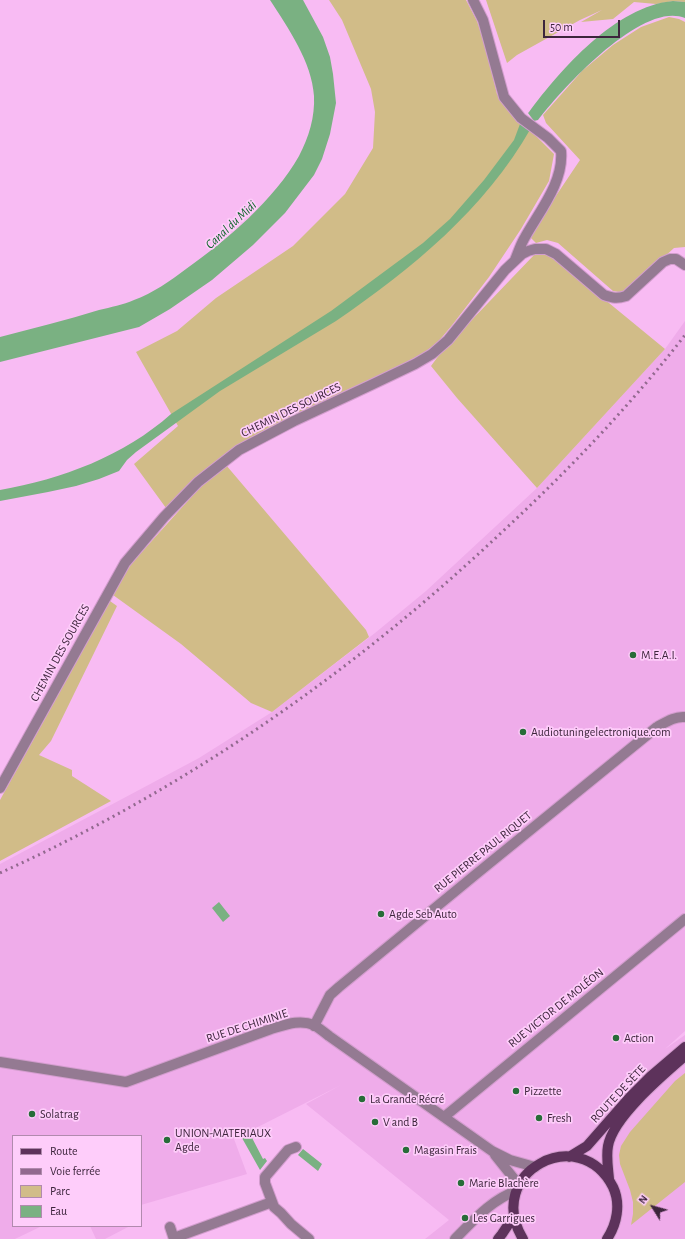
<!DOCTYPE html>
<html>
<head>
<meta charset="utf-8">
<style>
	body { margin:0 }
	#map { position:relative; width:685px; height:1239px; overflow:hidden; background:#f8bbf3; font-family:"Alegreya Sans",sans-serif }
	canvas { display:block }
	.legend { position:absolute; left:12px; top:1135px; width:130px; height:92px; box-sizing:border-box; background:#fecdfa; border:1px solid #b18aae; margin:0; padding:5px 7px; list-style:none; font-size:12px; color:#3d253c }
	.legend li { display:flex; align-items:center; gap:8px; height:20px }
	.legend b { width:20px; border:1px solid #b18aae }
	.north { position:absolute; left:633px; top:1187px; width:40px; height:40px; -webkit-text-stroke:3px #fecdfa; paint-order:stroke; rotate:307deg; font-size:11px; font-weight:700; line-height:16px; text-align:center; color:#3d253c }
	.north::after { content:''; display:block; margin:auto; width:14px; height:18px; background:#3d253c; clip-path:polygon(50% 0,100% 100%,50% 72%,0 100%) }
	.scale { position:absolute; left:543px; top:20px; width:77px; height:18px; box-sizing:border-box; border:2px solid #3d253c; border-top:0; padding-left:5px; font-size:12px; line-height:14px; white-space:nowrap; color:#3d253c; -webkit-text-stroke:3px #fecdfa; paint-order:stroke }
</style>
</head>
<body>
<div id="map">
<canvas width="685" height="1239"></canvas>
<ul class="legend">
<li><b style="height:5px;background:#5d325b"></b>Route</li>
<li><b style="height:5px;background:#92698f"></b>Voie ferrée</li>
<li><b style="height:11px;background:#d1bc88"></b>Parc</li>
<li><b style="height:11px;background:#7ab182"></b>Eau</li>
</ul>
<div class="north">N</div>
<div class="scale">50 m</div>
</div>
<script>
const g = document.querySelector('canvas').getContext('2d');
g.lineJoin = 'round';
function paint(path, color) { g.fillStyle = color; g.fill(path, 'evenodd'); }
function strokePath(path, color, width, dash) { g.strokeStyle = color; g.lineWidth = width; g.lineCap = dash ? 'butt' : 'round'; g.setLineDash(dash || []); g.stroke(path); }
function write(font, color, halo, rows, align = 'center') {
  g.font = font + ' "Alegreya Sans",sans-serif'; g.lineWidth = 3.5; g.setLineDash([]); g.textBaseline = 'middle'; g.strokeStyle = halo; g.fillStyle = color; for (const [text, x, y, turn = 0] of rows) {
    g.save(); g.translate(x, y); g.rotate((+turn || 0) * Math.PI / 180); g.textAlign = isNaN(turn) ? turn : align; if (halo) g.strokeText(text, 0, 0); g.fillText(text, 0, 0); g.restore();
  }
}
paint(new Path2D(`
	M685,321V1031L665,1049L685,1035V1239H425L449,1220L306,1104L341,1085L234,1139L247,1174L141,1205V1136H13V1226H42L15,1239H0V864L199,758L272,712L375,633L426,591L537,488L665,349Z
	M90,1226H130L105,1239H96Z`), '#efacea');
paint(new Path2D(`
	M329,0H466L477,21L485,45L497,94L511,114L533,133L554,154L549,181L521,229L489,277L453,324L438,342L425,352L401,365L308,408L270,427L239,444L202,473L166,508L134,464L178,426L136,352L177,331L216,298L293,246L345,194L373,148L375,112L371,89L342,20Z
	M486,0H685V2L673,1L656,4L634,2L613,19L581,22L602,10L580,20L517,55L507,63Z
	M669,17L679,19L685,22V247L674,248L625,293L613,291L558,243L547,240L536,243L529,236L580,160L546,123L543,115L582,71L613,45L641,27Z
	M543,253L553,257L665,349L537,488L457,398L431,366L442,351L534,255Z
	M226,465L366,630L369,637L272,712L251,703L181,644L113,595L131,564L203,484Z
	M110,601L117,606L51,741L39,755L72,770V776L111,801L0,861V800Z
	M685,1073V1182L631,1225L633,1214V1202L630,1190L620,1164L619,1155L621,1146L630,1132L675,1081Z`), '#d1bc88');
paint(new Path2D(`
	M270,0H303L323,37L330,57L333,74L336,103L330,134L322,159L314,175L285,213L253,245L212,280L170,309L139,327L0,362V337C33,328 67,320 99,310C111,307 123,305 134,300C153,293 170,281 186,269C226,241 275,199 299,156C309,137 315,117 314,96C312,62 288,28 270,0Z
	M673,1L685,2V18C642,0 561,90 538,120L534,121L528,113L529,112C561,69 616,6 673,1Z
	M520,124L531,128C485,209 412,269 336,321L220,391L136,452L127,460L119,471L99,479L76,486L48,492L0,501V490C62,479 124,456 171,414L331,311L423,243L450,219L484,180L514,140Z
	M219,902L230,916L223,922L212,908Z
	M250,1134L263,1159L265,1158L267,1161L260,1170L242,1138Z
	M303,1149L322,1164L318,1171L298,1155Z`), '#7ab182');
const minor = new Path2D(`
	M473,0L483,20L504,97L521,118L548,138L561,151C564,183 538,213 524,239C520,246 518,253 515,260
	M0,788L125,563L164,517L198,482L239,450L294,421L371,385L415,364L432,354L448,340L505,270L522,254L528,251L535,249H546L556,254L604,295C613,298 617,299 626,296L663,262L670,259H676L685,265
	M314,1026L330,995L339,987L475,875L657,727C666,722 675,716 685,717
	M0,1062L126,1082L271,1029C285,1025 299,1019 314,1025C319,1028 324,1032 329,1036L492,1151L510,1160L535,1167
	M444,1117L685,919
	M296,1147L288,1150L265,1177V1183L274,1207L281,1213L291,1224L309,1239
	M495,1155L519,1185
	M170,1227L174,1239
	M174,1238L272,1202
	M455,1239C473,1221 491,1200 516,1191`);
const major = new Path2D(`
	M569,1157L587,1146L630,1097L651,1076L685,1047
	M609,1179C608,1168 606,1157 608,1146C613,1117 663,1075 685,1056
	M498,1239L502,1234L514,1216
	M523,1239C483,1173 579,1121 613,1187C621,1204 617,1224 607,1239`);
strokePath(minor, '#d39dce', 12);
strokePath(major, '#d39dce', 12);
strokePath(minor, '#947a92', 10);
strokePath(major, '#5d325b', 10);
strokePath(new Path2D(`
	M0,873C185,789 354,672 502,532C568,471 630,406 685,335`), '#92698f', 3, [2, 4]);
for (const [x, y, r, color] of [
	[633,655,4,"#276c38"],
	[523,732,4,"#276c38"],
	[381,914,4,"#276c38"],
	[616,1038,4,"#276c38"],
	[516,1091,4,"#276c38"],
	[362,1099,4,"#276c38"],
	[32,1114,4,"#276c38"],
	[539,1118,4,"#276c38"],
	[375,1122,4,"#276c38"],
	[167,1140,4,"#276c38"],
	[406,1150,4,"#276c38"],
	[461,1183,4,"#276c38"],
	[465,1218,4,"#276c38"]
]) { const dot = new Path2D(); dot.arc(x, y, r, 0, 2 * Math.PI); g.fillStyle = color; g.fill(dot); strokePath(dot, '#fecdfa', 1.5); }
write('12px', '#3d253c', '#fecdfa', [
	["CHEMIN DES SOURCES",291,410,-26],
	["CHEMIN DES SOURCES",60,653,-61],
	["RUE PIERRE PAUL RIQUET",483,852,-39],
	["RUE VICTOR DE MOLÉON",556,1008,-39],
	["RUE DE CHIMINIE",247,1026,-18],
	["ROUTE DE SÈTE",618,1094,-47]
]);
write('12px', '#3d253c', '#fecdfa', [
	["M.E.A.I.",641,655],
	["Audiotuningelectronique.com",531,732],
	["Agde Seb Auto",389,914],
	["Action",624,1038],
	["Pizzette",524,1091],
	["La Grande Récré",370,1099],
	["Solatrag",40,1114],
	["Fresh",547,1118],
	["V and B",383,1122],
	["UNION-MATERIAUX",175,1133],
	["Agde",175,1147],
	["Magasin Frais",414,1150],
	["Marie Blachère",469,1183],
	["Les Garrigues",473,1218]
], 'left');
write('italic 13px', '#11662c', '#fecdfa', [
	["Canal du Midi",231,225,-43]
]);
</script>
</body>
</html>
